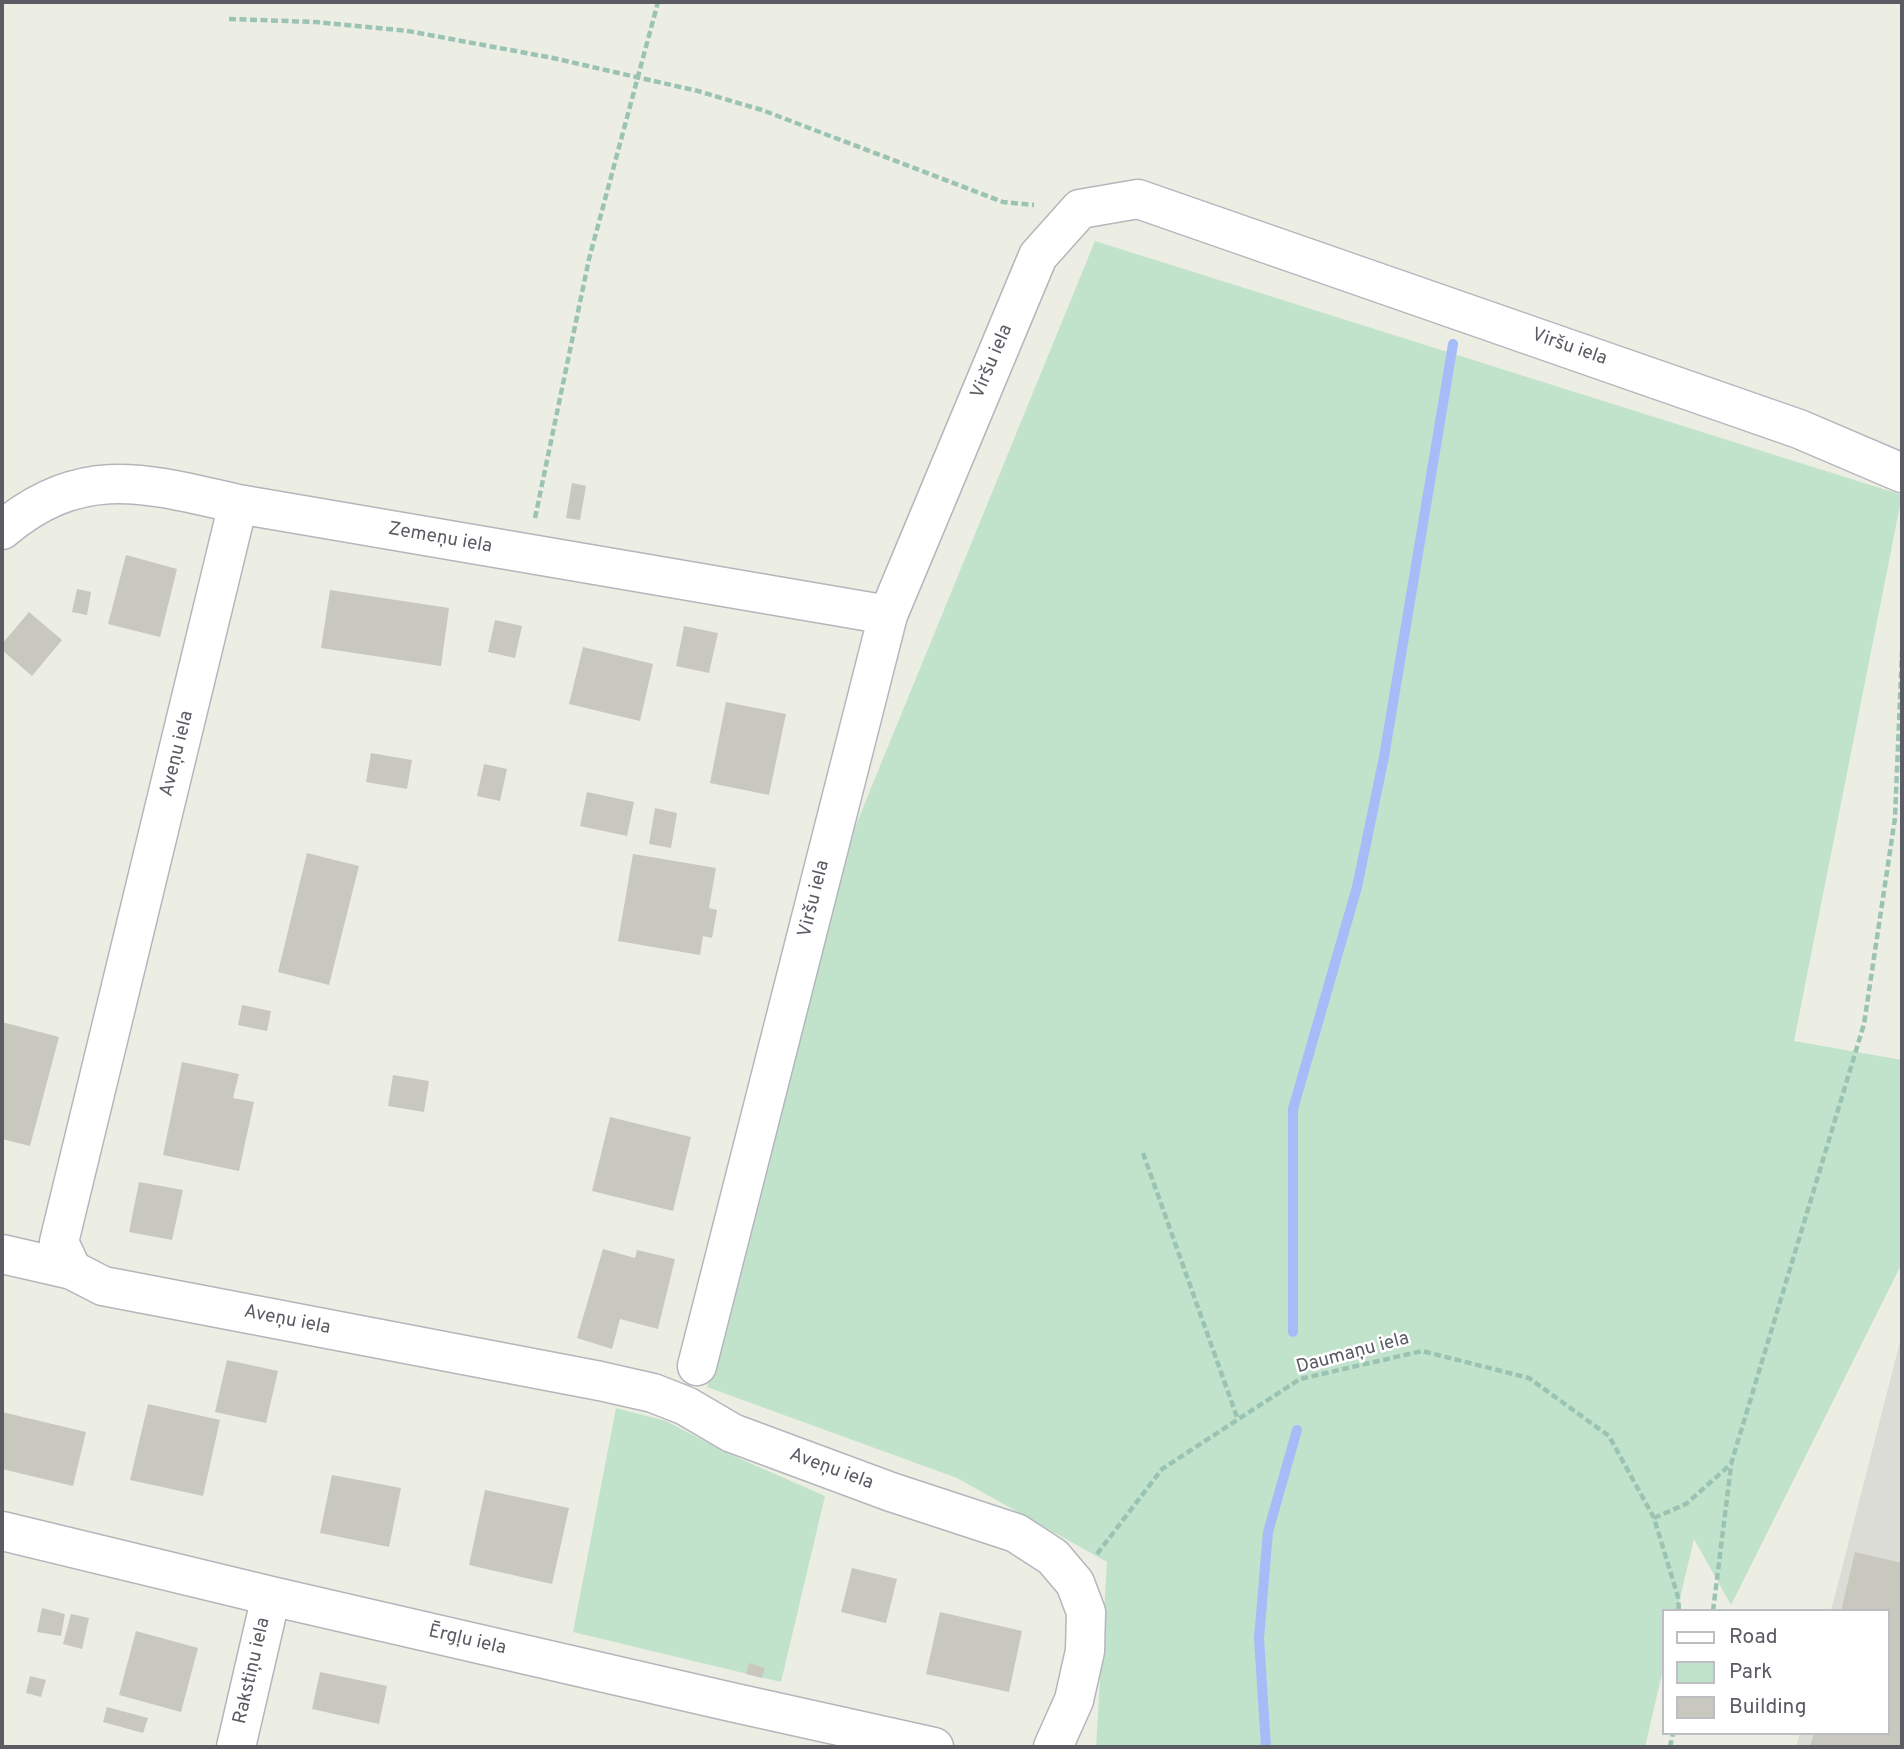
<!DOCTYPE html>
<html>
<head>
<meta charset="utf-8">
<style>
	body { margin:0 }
	#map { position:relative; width:1904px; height:1749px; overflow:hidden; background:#ecede3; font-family:Overpass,sans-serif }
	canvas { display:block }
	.frame { position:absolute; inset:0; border:4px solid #5b5c63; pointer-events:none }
	.legend { position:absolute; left:1662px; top:1609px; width:228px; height:126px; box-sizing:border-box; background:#fff; border:2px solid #bdbec1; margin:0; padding:9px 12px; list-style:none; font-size:21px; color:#5b5c63 }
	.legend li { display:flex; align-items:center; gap:14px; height:35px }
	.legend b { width:35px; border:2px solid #bdbec1 }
</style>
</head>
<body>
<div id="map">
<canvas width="1904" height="1749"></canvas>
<div class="frame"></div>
<ul class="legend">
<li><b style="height:9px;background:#fff"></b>Road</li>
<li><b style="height:19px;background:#c1e3cb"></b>Park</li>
<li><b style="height:19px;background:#c8c8bf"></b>Building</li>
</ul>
</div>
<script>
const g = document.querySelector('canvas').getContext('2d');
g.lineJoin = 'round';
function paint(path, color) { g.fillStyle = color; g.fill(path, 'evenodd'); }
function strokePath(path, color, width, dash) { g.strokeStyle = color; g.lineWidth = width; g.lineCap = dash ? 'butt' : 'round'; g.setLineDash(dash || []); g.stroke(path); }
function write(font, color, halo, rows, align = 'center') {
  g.font = font + ' Overpass,sans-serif'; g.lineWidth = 5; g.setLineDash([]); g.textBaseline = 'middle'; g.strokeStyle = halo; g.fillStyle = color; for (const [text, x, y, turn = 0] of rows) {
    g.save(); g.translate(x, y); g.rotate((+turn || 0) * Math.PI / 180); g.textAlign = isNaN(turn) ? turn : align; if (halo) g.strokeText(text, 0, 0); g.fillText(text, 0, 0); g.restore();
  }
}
paint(new Path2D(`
	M1902,1334V1747H1796L1800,1733H1888V1611H1831Z`), '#dbdcd5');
paint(new Path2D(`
	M1095,241L1902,495L1794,1041L1902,1060V1263L1731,1605L1694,1539L1677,1611H1664V1665L1645,1747H1096L1107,1562L957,1478L707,1387L851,837Z
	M616,1408L666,1421L729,1454L825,1496L781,1682L573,1632Z`), '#c1e3cb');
strokePath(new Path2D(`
	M1293,1332V1109L1357,887L1384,757L1453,344
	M1266,1747L1259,1638L1268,1532L1297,1430`), '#a6bcf9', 10);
paint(new Path2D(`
	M572,483L586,486L580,520L566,518Z
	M126,555L177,569L160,637L108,624Z
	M77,589L91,592L87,615L72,612Z
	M330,590L449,608L441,666L321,648Z
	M29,612L62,640L32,676L2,650V644Z
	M495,620L522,626L515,658L488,652Z
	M684,626L718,633L709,673L676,666Z
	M583,647L653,664L640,721L569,704Z
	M726,702L786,714L769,795L710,783Z
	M371,753L412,760L407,789L366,782Z
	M484,764L507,769L500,801L477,796Z
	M587,792L634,802L627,836L580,826Z
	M655,808L677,813L671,848L649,844Z
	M307,853L359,866L329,985L278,972Z
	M633,854L716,868L709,908L717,910L712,938L703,936L700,955L618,941Z
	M242,1005L271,1011L267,1031L238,1025Z
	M2,1022L59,1037L30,1146L2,1139Z
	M182,1062L239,1074L233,1098L254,1102L239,1171L163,1155Z
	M393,1075L429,1081L424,1112L388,1106Z
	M610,1117L691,1137L673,1211L592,1191Z
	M139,1182L183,1190L172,1240L129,1232Z
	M603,1249L635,1258L637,1250L675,1259L658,1329L620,1319L612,1349L577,1338Z
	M227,1360L278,1371L266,1423L215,1412Z
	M148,1404L220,1420L203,1496L130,1480Z
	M2,1412L86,1432L73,1486L2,1469Z
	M332,1475L401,1488L389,1547L320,1533Z
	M485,1490L569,1508L552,1584L469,1565Z
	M1855,1552L1902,1563V1747H1810L1814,1733H1888V1611H1841Z
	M852,1568L897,1579L886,1623L841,1612Z
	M42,1608L65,1614L61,1636L37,1632Z
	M940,1612L1022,1631L1009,1692L926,1674Z
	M71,1614L89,1618L82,1649L63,1644Z
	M136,1631L198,1648L181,1712L119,1695Z
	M749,1663L765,1668L762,1678L746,1674Z
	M320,1672L387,1686L379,1724L312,1709Z
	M30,1676L46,1680L41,1697L26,1693Z
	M107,1707L148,1718L143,1733L103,1722Z`), '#c8c8bf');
const minor = new Path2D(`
	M238,504L59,1242L72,1270L103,1286L600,1381L653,1393L686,1406L732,1433L891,1492L1016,1533L1053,1557L1075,1583L1086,1612L1085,1651L1074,1700L1053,1747
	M2,530C81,463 146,483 238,504L888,615
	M2,1254L72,1270
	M697,1366L888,615L1038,256L1080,209L1138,199L1799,429L1902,473
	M2,1531L271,1596L731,1702L934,1747
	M236,1747L271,1596`);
strokePath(minor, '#b5b6bc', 41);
strokePath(new Path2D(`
	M229,19L316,22L408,31L553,58L636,77L698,91L762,110L1003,202L1034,205
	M535,518L589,259L658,2
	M1143,1153L1238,1420
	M1654,1518L1686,1504L1731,1464L1864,1024L1895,818L1902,651
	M1097,1554L1162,1469L1300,1379L1422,1351L1529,1378L1609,1436L1654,1518L1678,1597L1679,1611
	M1713,1611L1731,1466
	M1670,1747L1673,1733`), '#9bc3b3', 4.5, [7, 3.5]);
strokePath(minor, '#fff', 38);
write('19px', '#5b5c63', '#fff', [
	["Viršu iela",1569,348,19],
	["Viršu iela",993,362,-67],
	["Zemeņu iela",440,539,10],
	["Aveņu iela",178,754,-76],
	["Viršu iela",815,899,-76],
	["Aveņu iela",287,1321,11],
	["Daumaņu iela",1353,1354,-15],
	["Aveņu iela",831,1470,20],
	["Ērgļu iela",467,1641,13],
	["Rakstiņu iela",253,1671,-77]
]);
</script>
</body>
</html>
